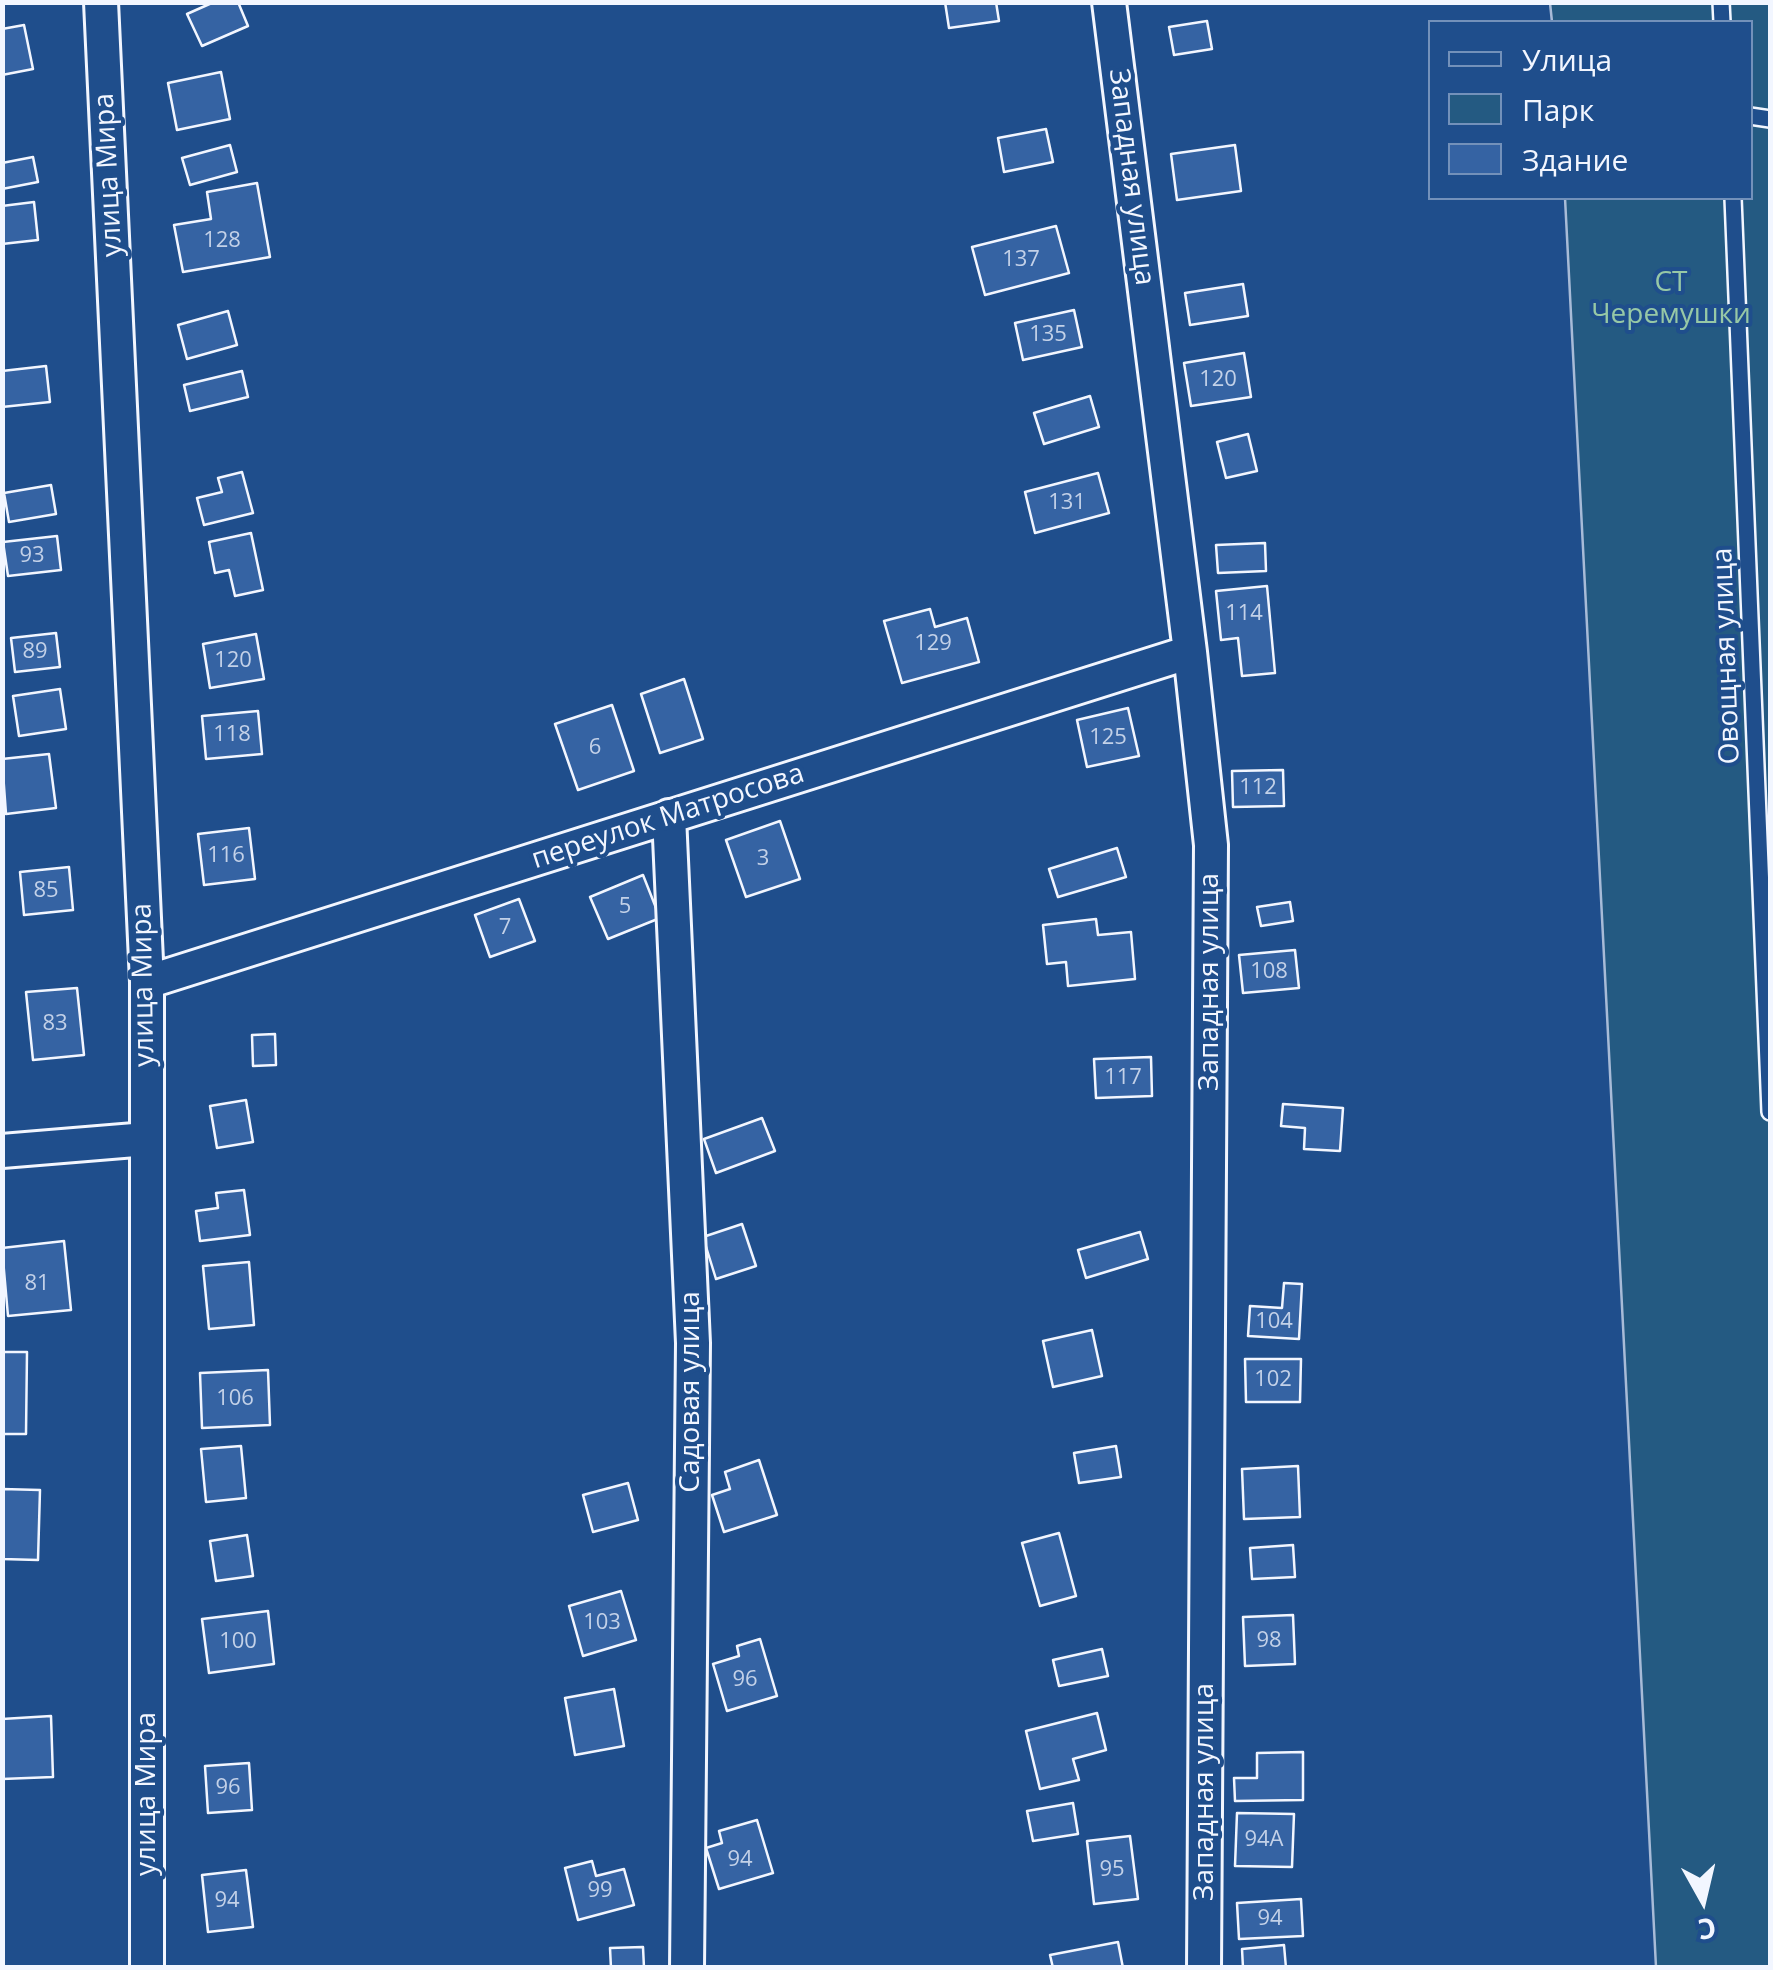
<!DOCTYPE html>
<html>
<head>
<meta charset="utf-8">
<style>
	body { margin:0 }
	#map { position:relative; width:1773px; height:1970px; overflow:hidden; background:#1f4e8c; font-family:"Open Sans",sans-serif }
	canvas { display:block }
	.frame { position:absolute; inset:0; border:5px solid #f2f6ff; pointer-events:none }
	.legend { position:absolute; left:1428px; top:20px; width:325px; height:180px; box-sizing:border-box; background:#1f4e8c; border:2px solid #7391ba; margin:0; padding:12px 18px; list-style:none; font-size:30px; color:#f2f6ff }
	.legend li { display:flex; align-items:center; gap:20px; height:50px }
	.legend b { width:50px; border:2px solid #7391ba }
	.north { position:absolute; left:1653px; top:1850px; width:100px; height:100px; -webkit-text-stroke:8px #1f4e8c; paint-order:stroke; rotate:172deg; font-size:28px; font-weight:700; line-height:40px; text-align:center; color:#f2f6ff }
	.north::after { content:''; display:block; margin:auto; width:35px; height:45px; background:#f2f6ff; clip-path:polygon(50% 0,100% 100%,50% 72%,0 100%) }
</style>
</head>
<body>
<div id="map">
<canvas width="1773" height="1970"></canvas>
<div class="frame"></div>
<ul class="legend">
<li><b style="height:12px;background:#1f4e8c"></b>Улица</li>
<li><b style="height:28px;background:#245a82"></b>Парк</li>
<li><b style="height:28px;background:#3563a3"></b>Здание</li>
</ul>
<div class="north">С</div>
</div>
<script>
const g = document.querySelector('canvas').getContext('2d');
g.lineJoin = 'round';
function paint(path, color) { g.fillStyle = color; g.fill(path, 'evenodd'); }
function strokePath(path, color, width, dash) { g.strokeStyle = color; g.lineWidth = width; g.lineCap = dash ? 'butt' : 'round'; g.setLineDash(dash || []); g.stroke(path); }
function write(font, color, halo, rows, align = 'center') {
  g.font = font + ' "Open Sans",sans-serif'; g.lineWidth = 8; g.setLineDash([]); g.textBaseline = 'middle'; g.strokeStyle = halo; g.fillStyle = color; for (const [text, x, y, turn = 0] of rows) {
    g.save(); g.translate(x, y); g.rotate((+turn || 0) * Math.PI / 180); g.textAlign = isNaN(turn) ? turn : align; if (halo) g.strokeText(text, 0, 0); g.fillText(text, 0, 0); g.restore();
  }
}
const green = new Path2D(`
	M1550,3H1770V1967H1656L1565,198H1750V22H1552Z`);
paint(green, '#245a82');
strokePath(green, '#a8bbd7', 2.5);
const building = new Path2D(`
	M214,2H238L248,26L202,46L187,14Z
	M945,2H996L999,21L949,28Z
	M1207,21L1212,49L1174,55L1169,27Z
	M24,25L33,69L2,75V29Z
	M221,72L230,119L177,130L168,83Z
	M1046,129L1053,162L1004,172L998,138Z
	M230,145L237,172L190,185L182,158Z
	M1235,145L1241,191L1177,200L1171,154Z
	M33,157L38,182L2,189V163Z
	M257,183L270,257L183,272L174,225L211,219L207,192Z
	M34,202L38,240L2,244V206Z
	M1056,226L1069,273L985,295L972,247Z
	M1243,284L1248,316L1190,325L1185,293Z
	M1074,310L1082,347L1023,360L1015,323Z
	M228,311L237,345L187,359L178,325Z
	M1244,353L1251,397L1191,406L1184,363Z
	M46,366L50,402L2,407V371Z
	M242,371L248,397L190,411L184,385Z
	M1090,396L1099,427L1044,444L1034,413Z
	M1248,434L1257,471L1226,478L1217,442Z
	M242,472L253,513L204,525L197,498L222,492L218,478Z
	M1098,473L1109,513L1035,533L1025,492Z
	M51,485L56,514L9,522L4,493Z
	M251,533L263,590L235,596L229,570L215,573L209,542Z
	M57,536L61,570L8,576L3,542Z
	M1265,543L1266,571L1218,573L1216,545Z
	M1267,586L1275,673L1242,676L1238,638L1221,640L1216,591Z
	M930,609L935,627L967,618L979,662L902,683L884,621Z
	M56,633L60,667L15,672L11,638Z
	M256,634L264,679L210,688L203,644Z
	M684,679L703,739L660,753L641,694Z
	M60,689L66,729L19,736L13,696Z
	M612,705L634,771L578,790L555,724Z
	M1128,708L1139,756L1087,767L1077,720Z
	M258,711L262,754L206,759L202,716Z
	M49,754L56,808L6,814L2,759Z
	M1283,770L1284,806L1233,807L1232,771Z
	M780,821L800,879L746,897L726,840Z
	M249,828L255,879L204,885L198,834Z
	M1117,848L1126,877L1058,897L1049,869Z
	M69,867L73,910L24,915L20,872Z
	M643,875L660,918L608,939L590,897Z
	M519,899L535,941L490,957L475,915Z
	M1290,902L1293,921L1261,926L1257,907Z
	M1096,919L1098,935L1131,932L1135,979L1068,986L1066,962L1047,964L1043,925Z
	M1295,950L1299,988L1243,993L1239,955Z
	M77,988L84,1055L33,1060L26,992Z
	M275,1034L276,1065L253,1066L252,1035Z
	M1151,1057L1152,1096L1096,1098L1094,1059Z
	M246,1100L253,1142L217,1148L210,1106Z
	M1283,1104L1343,1108L1340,1151L1304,1149L1305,1128L1281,1126Z
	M762,1118L775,1151L716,1173L704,1139Z
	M244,1190L250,1235L200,1241L196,1211L218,1208L216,1193Z
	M742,1224L756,1266L716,1279L703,1237Z
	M1140,1232L1148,1259L1086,1278L1078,1250Z
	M64,1241L71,1310L8,1316L2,1248Z
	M249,1262L254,1325L209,1329L203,1266Z
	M1284,1283L1302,1284L1299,1339L1248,1336L1250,1306L1282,1308Z
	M1092,1330L1102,1376L1053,1387L1043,1341Z
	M2,1352H27L26,1434H2Z
	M1245,1359H1301L1300,1402H1246Z
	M268,1370L270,1425L202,1428L200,1373Z
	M241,1446L246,1498L206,1502L201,1449Z
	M1116,1446L1121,1477L1079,1483L1074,1453Z
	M759,1460L777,1515L724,1532L712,1495L730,1489L725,1472Z
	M1298,1466L1300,1517L1244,1519L1242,1469Z
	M628,1483L638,1520L593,1532L583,1495Z
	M2,1489L40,1490L38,1560L2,1559Z
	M1059,1533L1076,1596L1040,1606L1022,1543Z
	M247,1535L253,1576L216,1581L210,1541Z
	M1293,1545L1295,1577L1252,1579L1250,1548Z
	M621,1591L636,1640L583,1656L569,1606Z
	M268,1611L274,1664L209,1673L202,1619Z
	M1293,1615L1295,1664L1245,1666L1243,1617Z
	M760,1639L777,1696L727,1711L713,1664L739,1656L737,1646Z
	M1102,1649L1108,1676L1059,1686L1053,1660Z
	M614,1689L624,1746L575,1755L565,1698Z
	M1097,1713L1106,1750L1073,1759L1079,1780L1040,1789L1026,1731Z
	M51,1716L53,1777L2,1779V1719Z
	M1303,1752V1800L1235,1801L1234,1778H1257V1753Z
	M249,1763L252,1810L208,1813L205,1766Z
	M1073,1803L1078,1834L1033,1841L1027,1811Z
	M1237,1813L1294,1814L1292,1867L1235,1866Z
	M757,1820L773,1873L719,1889L706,1848L722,1843L719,1831Z
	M1130,1836L1138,1899L1094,1904L1087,1841Z
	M592,1861L596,1876L624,1869L634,1905L578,1920L565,1868Z
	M246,1870L253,1927L208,1932L202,1875Z
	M1301,1899L1303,1936L1239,1939L1237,1903Z
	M1118,1942L1123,1968H1053L1050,1955Z
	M1284,1945L1286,1968H1243L1242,1949Z
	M643,1947L644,1968H611L610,1948Z`);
paint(building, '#3563a3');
strokePath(building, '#f2f6ff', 2.5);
const lane = new Path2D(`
	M1721,2L1722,22
	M1750,116L1770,119
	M1733,198L1770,1112`);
const street = new Path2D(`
	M101,2L147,982V1968
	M1109,2L1190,652L1211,845L1204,1968
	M669,816L693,1343L687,1968
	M147,982L1190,652
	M2,1151L147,1139`);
strokePath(lane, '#f2f6ff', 20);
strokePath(street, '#f2f6ff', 38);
strokePath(lane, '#1f4e8c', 15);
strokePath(street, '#1f4e8c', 32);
write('22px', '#c3d1e8', null, [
	["128",222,241],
	["137",1021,260],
	["135",1048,335],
	["120",1218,380],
	["131",1067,503],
	["93",32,556],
	["114",1244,614],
	["129",933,644],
	["89",35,652],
	["120",233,661],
	["118",232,735],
	["125",1108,738],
	["6",595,748],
	["112",1258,788],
	["116",226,856],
	["3",763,859],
	["85",46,891],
	["5",625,907],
	["7",505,928],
	["108",1269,972],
	["83",55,1024],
	["117",1123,1078],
	["81",37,1284],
	["104",1274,1322],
	["102",1273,1380],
	["106",235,1399],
	["103",602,1623],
	["98",1269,1641],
	["100",238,1642],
	["96",745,1680],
	["96",228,1788],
	["94А",1264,1840],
	["94",740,1860],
	["95",1112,1870],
	["99",600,1891],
	["94",227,1901],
	["94",1270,1919]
]);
write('28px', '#f2f6ff', '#1f4e8c', [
	["улица Мира",109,175,-93],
	["Западная улица",1131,177,83],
	["Овощная улица",1727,656,-92],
	["переулок Матросова",668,817,-18],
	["Западная улица",1210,982,-90],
	["улица Мира",144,985,-91],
	["Садовая улица",691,1392,-90],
	["Западная улица",1205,1792,-90],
	["улица Мира",147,1794,-90]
]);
write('28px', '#97c8a6', '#1f4e8c', [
	["СТ",1671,283],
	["Черемушки",1671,315]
]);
</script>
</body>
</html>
